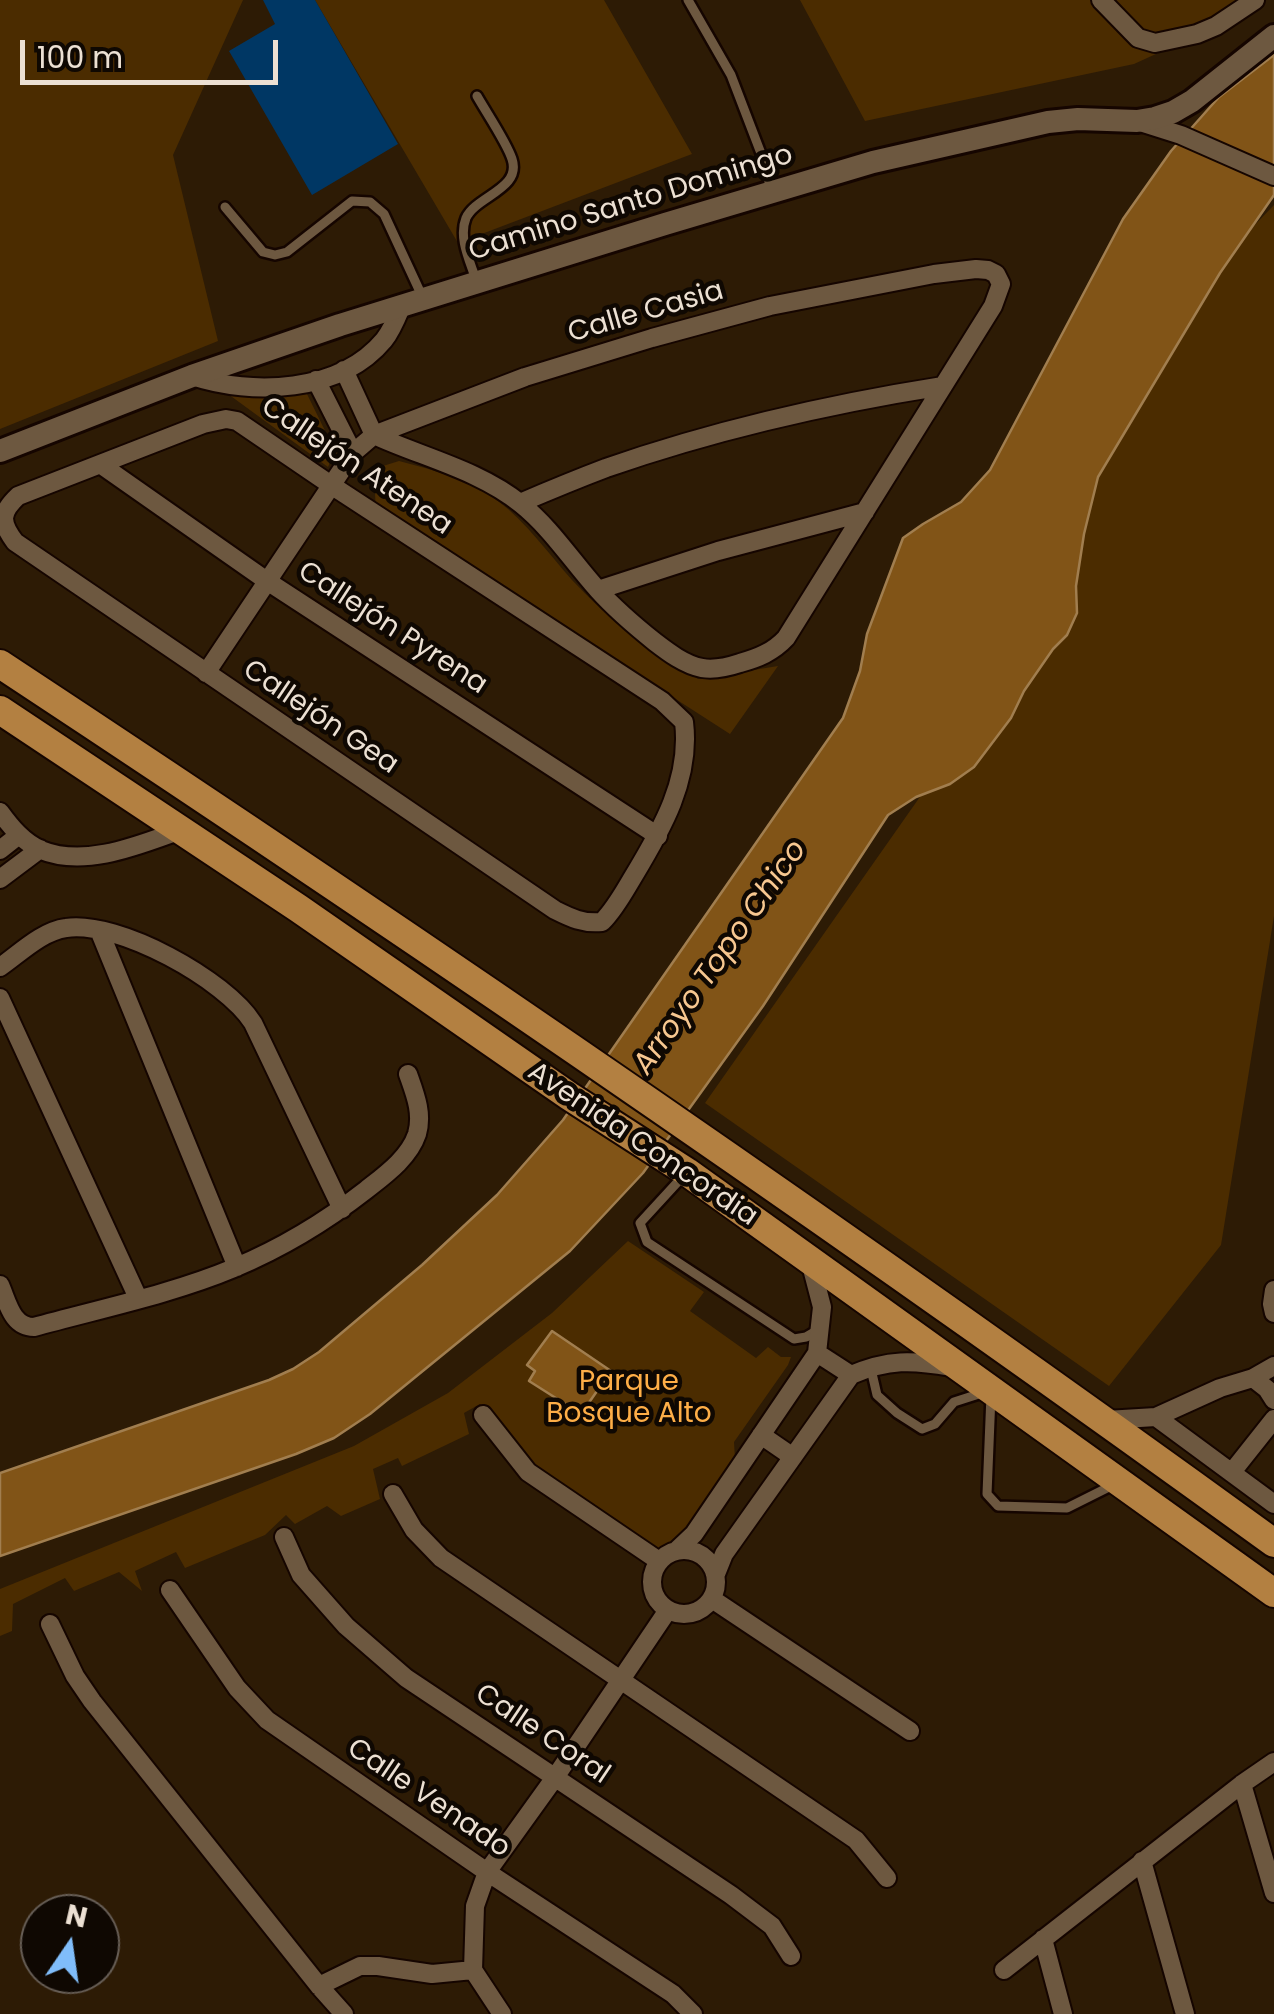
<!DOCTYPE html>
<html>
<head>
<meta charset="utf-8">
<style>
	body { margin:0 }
	#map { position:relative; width:1274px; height:2014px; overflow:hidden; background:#2d1b05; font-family:Poppins,sans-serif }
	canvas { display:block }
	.north { position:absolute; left:20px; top:1894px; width:100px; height:100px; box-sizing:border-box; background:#0f0802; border:2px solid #675e56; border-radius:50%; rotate:13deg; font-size:28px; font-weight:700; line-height:40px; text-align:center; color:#ece0d3 }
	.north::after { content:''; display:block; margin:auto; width:35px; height:45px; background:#80bdfa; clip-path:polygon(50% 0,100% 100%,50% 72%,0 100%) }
	.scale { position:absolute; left:20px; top:40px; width:258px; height:45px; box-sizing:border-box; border:5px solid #ece0d3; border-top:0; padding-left:12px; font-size:30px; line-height:35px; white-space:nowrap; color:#ece0d3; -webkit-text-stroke:8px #0f0802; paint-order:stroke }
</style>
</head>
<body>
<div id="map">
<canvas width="1274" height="2014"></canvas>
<div class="north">N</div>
<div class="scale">100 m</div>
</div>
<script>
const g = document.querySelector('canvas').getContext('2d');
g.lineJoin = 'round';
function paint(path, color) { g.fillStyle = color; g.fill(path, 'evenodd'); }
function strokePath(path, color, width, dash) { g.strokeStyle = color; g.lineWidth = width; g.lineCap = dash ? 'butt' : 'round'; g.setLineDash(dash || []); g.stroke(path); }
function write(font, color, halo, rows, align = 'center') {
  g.font = font + ' Poppins,sans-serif'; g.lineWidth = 9; g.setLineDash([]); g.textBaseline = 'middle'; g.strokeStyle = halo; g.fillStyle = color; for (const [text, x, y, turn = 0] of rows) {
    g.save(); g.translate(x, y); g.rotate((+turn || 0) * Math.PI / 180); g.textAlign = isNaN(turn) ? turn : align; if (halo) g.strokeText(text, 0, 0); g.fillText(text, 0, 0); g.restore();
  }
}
paint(new Path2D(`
	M0,0H243L173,155L218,341L0,429Z
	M315,0H604L692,154L458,243Z
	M800,0H1261L1248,12L1134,64L865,121Z
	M1274,205V916L1221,1245L1109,1386L705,1103L983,707L976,649L1190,292Z
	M228,394H307L335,451L328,467Z
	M399,461C434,470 469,480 498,501C527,523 548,553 572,580C608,619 652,652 698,679L778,666L730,734L376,506C374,490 375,479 383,466Z
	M628,1241L704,1292L690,1311L756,1358L768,1347L781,1357H791L788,1365L734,1442L735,1459L683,1535L672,1546L660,1549L647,1545L534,1464L498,1426L492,1412L480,1404L464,1413L469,1434L402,1466L398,1458L373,1469L380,1499L341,1516L327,1506L295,1524L286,1515L265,1535L185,1568L176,1552L135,1571L142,1591L119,1572L74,1591L65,1578L13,1604L12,1631L0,1636V1589L354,1446L448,1393L552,1313Z`), '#4b2c00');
const water = new Path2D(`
	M1274,55V195L1220,273L1098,477L1084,534L1076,586L1077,613L1067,635L1053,649L1024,691L1011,718L974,767L950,784L916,797L888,815L763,1006L643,1173L570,1251L370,1414L334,1438L296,1454L0,1556V1473L269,1380L293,1369L319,1352L422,1265L497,1195L563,1120L843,718L860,671L867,634L903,538L923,524L961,502L990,470L1123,219L1171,151L1219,97Z
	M552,1331L611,1371L581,1414L529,1381L535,1371L527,1365Z`);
paint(water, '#815417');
strokePath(water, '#a17e4f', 2.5);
paint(new Path2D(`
	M263,0H315L398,144L312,195L229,51L275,24Z`), '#003764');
const service = new Path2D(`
	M688,0L731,75L762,156L771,189
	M225,207L263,252L275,255L287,252L352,201L370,202L384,214L422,296
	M476,280C470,261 458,238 466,218C476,196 522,189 512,159C507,143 486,112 477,96
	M685,1174L640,1223L647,1242L794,1339L806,1337L818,1330
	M871,1369L877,1395L897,1413L922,1429L935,1424L954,1402L982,1393
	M991,1395L987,1494L998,1506L1067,1508L1113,1485`);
const minor = new Path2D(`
	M1101,0L1138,38L1155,43L1197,34L1216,26L1255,0
	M1140,122L1181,135L1274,176
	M192,376C252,396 340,393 384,340C392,330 397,317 402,305
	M316,380L353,453
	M226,419L237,421L331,485L662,701L684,722C691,779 662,829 633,877C624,892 615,909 602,922C583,924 571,918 555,910L15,542C0,522 0,513 18,496L203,424Z
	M100,464L267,581L658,836
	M520,503C548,491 577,479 606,468C715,430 829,404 943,386
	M598,590L718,551L865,512
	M206,673L353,453L374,435L525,377L652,338L770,306L934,274L976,269L988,270L996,274L1001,284L993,306L786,638C773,652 758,658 740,663C728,667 714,670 702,668C685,665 668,652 655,642C635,626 615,609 598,590C572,561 551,528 521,504C479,470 422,457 374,435L344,370
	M0,812C11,827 23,842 41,850C85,868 139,845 181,830
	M0,850L19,835
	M0,879L40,849
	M99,930L237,1267
	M0,967C19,954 42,931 66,928C118,920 226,980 253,1023L342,1209
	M0,998L138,1298
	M0,1285C8,1303 12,1327 34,1327C99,1309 172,1294 234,1268C282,1248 325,1222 366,1190C385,1175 409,1158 417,1134C423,1113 415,1094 408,1074
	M1274,1290L1272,1304L1274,1313
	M817,1353L851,1375
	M1253,1378L1274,1366
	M483,1415L528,1472L659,1561
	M1156,1417L1274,1504
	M1106,1420L1156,1417L1220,1388L1253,1378L1267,1389L1274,1400
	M761,1435L793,1457
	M1232,1472L1274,1419
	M393,1494L414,1530L441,1558L856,1840L887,1878
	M284,1537L301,1575L346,1626L406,1678L731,1895L772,1926L791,1956
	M652 1582a32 32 0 1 1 64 0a32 32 0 1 1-64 0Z
	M676,1551L694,1534L817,1353L822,1307L810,1261
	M716,1574L724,1554L851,1375C888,1359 913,1360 951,1367
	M170,1590L237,1688L267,1720L487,1872L673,1994L693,2014
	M712,1599L910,1731
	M50,1624L75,1676L92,1701L319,1986L344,2014
	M1242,1784L1274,1893
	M1142,1861L1185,2014
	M1043,1939L1063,2014
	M1004,1970L1242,1784L1274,1762
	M319,1986L360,1966H378L432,1974L473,1970
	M502,2014L473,1970L475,1906L487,1872L556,1776L668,1610`);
const tertiary = new Path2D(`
	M0,451L192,376L340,325L665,224L873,162L1048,122L1078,119L1137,121L1155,118L1173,112L1192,101L1274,36`);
const primary = new Path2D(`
	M0,664C431,948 856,1240 1274,1543
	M0,710L298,908L569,1096L687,1172L1274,1593`);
strokePath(service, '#150500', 14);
strokePath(minor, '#150500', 22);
strokePath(tertiary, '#150500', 28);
strokePath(primary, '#150500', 32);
strokePath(service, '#6d5840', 9);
strokePath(minor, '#6d5840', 18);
strokePath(tertiary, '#6d5840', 22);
strokePath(primary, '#b38041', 28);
write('28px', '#ece0d3', '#0f0802', [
	["Camino Santo Domingo",631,204,-17],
	["Calle Casia",646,313,-16],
	["Callejón Atenea",356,467,34],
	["Callejón Pyrena",392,629,33],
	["Callejón Gea",320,718,34],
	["Avenida Concordia",642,1145,34],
	["Calle Coral",542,1735,34],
	["Calle Venado",428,1799,34]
]);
write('28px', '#feae47', '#0f0802', [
	["Parque",629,1383],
	["Bosque Alto",629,1415]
]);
write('italic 30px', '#f7c790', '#0f0802', [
	["Arroyo Topo Chico",721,958,-55]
]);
</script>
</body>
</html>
